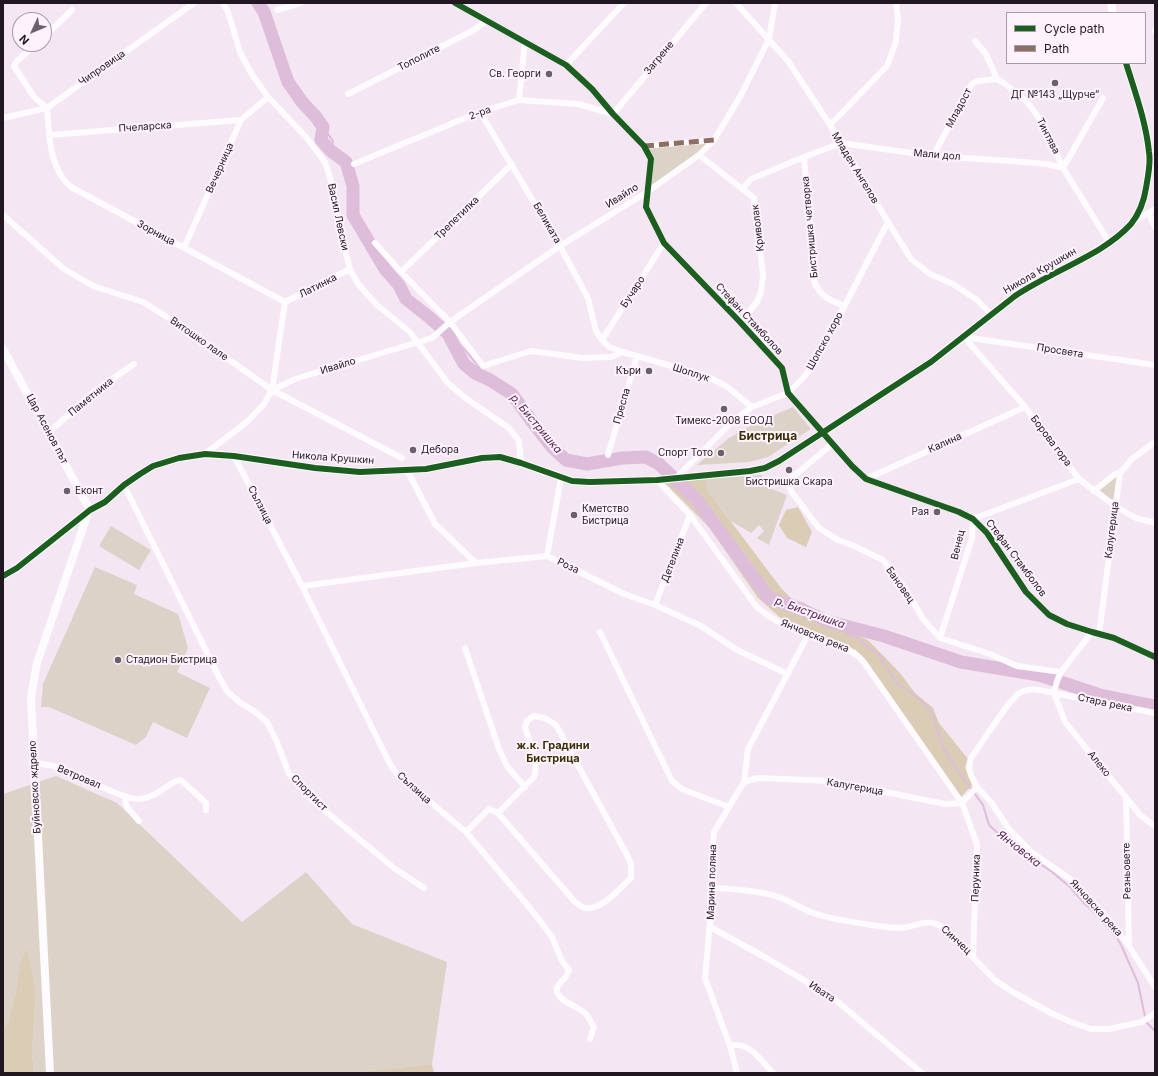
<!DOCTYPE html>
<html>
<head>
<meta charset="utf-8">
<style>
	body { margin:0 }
	#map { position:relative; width:1158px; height:1076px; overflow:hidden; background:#f4e6f3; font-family:Inter,sans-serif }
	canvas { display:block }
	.frame { position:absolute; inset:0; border:4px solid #201720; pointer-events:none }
	.legend { position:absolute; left:1006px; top:12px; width:140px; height:52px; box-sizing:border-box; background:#fef3fd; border:1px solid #a59ba5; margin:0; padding:5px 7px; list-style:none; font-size:12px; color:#201720 }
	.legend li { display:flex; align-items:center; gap:8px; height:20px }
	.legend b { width:20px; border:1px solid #a59ba5 }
	.north { position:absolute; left:12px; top:12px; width:40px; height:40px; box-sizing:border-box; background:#fef3fd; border:1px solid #a59ba5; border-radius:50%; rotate:226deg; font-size:11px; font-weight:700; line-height:16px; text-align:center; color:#201720 }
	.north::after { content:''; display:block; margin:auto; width:14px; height:18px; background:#6a5f6a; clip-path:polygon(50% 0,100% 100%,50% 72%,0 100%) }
</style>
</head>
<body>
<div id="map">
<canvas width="1158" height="1076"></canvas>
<div class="frame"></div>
<ul class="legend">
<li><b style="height:5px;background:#1b5e20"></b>Cycle path</li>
<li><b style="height:5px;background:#8d6e63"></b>Path</li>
</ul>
<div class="north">N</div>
</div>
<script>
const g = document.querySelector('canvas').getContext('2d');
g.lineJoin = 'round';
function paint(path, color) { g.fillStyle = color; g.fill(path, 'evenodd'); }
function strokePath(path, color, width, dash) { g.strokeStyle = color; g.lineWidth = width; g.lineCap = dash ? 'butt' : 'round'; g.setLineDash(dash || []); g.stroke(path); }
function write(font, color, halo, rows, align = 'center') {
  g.font = font + ' Inter,sans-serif'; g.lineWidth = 4; g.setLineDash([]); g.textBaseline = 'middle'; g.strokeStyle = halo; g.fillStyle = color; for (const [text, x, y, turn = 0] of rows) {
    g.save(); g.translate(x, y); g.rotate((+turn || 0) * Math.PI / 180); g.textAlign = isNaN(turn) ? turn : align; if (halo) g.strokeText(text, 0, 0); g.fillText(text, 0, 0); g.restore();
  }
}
paint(new Path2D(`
	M714,140L647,192L651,159L644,146Z
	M793,407L811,429L768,457L749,462L697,465L729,438L754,424Z
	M762,475L764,486L787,495L769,545L757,538L764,531L759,525L751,533L731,521L708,491L706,479Z
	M1116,477L1117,478L1114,498L1113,499H1110L1100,490Z
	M111,526L151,550L139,570L99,546Z
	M95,567L137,585L134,594L178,614L188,648L177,672L210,688L187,738L153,722L146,737L136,745L49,707H41L43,684Z
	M56,776L117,803L242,922L306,872L352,924L447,962L432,1064L354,1073H34L32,1051L36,991L27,948L19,966L16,991L8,1023L3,1030V794Z`), '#ddd2c7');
paint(new Path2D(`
	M706,479L708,491L781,588L792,599L869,641L900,673L915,693L933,708L939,723L968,759L965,767L972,785L961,797L878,678L856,650L783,620L758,598L709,527L665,483Z
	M798,507L812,532L806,547L787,538L779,525L786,510Z
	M27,947L36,991L32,1051L34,1073H3V1030L8,1023L16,991L19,966Z
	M432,1064L434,1073H354Z`), '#dbccb6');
strokePath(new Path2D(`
	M323,127L333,141L331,151
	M448,334L465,350L490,380
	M826,621L859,640L878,654L897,683L921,700L932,714L943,747L955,767L983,805L989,825L1002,837L1052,872L1070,887L1084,903L1099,917L1117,938L1122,947L1138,983L1145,1017
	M1146,1022L1155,1031`), '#debddb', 2);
strokePath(new Path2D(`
	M258,3L264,12L288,82L302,102L316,117L323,127L321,140L331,151L346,162L353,186V215L385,269L399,285L406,299L429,317L448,334L464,364L475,373L490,380L512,394L533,423L552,447L566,460L587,464L622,458L646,457L659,464L696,499L769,598L801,609L826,621L884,636L961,662L1039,675L1100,695L1155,706`), '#debddb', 13);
strokePath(new Path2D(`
	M223,3L228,12L240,52L251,73L268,97L306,137L325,162L333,188L339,228L350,269L358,284L377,305L410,332L447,382L464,397L509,428L519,441L521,463
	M455,3L566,65L592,89L613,114L644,146L651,159L646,207L664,243L740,322L782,368L788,393L852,466L866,479L959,512L973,519L987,533L1026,592L1049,615L1067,624L1092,632L1114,638L1155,657
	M736,3L788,61L830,125L888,222L911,259L930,274L953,284L977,300L991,314
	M277,10L301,3
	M1155,30V31
	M44,37L72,10
	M975,41L986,54L997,79L1005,84L1027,102L1043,123L1063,168L1109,242
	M36,44L17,61L14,66L34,97L47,108C49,134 49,169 71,187L285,302
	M566,65L624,3
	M348,94L474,30L487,20
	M519,100L525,41
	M480,112L560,246L588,298L596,331L602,340L609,347L623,352
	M3,118L47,108L194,3
	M830,125L887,66L896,42L898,19L896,3
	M49,135L241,120
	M644,146L714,140
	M699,155L754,198L763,275L761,292L757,302L740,322
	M933,156L972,84L977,81L997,79
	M804,157L814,281C821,297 828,299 844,306
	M354,164L480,112L519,100L578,104L613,114L706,3
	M742,189L751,179L804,157L841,143L933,156L1011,161L1047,164L1063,168L1103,98
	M1149,214L1155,227
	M3,215L64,269L93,286L143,302L183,327L272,390L402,458
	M1133,222L1155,209
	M375,243L401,272L450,322L483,366L531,351L583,358L611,357L623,352L706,376L726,386L752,407
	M184,248L241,120L268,97
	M401,272L512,164
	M285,302L350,269
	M964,337L1025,407L1079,479L1115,506L1136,518L1155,523
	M964,337L1155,365
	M602,340L664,243
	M272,390L285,302
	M49,432L95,391L134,364
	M832,444L788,481L791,491L819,528L838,540L852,545L883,560L905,588L923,619L940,638L990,654L1017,666L1061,672
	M205,454L248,421L264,404L272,390L295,379L432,338L450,322L486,297L560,246L647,192L699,155L714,140L741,95L769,39L775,3
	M608,455L637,356
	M234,456L302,586L390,764L398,775L466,832L530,908L552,937L562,961L569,970C566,980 559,982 557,988C554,1000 580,1007 586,1014C589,1018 591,1023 594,1027L590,1039
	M407,470L435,524L476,563
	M677,477L731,423L752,407L788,393L802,379L815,363L888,222
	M866,479L1025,407
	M657,480L690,515L756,606C771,620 791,629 810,636C831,643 847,645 863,661L962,803L977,844L973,956
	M124,485L220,679L227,691L239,702L254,711L267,722L277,742L289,774L312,800L394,868L424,888
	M1094,491L1115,474L1120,473
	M547,556L561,478
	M302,586L476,563L547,556L624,594L655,605L701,626L737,650L788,674
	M655,605L690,515
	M600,632L672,781L682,789L729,807
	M1099,634L1120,473L1132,459L1155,442
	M940,638L972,538L973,519L1079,479
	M465,648L499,749L507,766L525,787
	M1054,693L1065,722L1073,732L1141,816L1155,826
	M1054,693L1155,713
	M33,763C42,764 53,765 61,768C78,774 123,800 139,799C157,798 168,782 180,780L183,782L206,803V810
	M744,782L758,778L831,781L945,804L962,803L977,787C971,775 967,771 971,758C980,746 1011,696 1021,692C1032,687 1044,691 1054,693L1057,681L1061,672L1092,632
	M977,787L991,802L1009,829L1031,852L1073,881L1107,917L1129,946L1155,987
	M124,796L127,807L139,821
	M1126,797L1129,945
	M466,832L489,809L498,813L575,902C578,904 582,908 586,908C602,910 620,888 631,878V864L627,855L556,725L545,718L534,716L527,721L525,727C529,742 539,761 534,777L498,813
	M713,888C731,889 750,890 768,894C784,897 798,907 813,913C833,920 857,923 879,926C885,927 893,928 900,928C918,927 926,916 944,928L995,980L1011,991L1051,1013L1071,1022L1091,1029H1109L1142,1022L1155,1013
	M710,927L763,956L832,997L922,1073
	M730,1046C748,1040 762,1061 773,1073
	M737,1073L730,1046L705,978L713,888L711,865L714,832L744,782L748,749L808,635`), '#fdfbfd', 6);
strokePath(new Path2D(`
	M1111,3L1113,13
	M3,349L90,510
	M3,576L17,568L90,510L105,502L124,485L140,474L153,466L179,458L205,454L234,456L315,468L360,472L426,469L482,458L500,457L521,463L572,481L590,482L657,480L750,471L765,468L779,461L931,362L1015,296C1042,278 1072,266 1100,249C1111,242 1122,234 1131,224C1139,214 1144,201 1146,188C1148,176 1151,163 1149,152C1146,122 1135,92 1126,63
	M50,1073L31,697L37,663L89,510`), '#fdfbfd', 8);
strokePath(new Path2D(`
	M644,146L714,140`), '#8d6e63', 5, [10, 5]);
strokePath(new Path2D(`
	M455,3L566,65L592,89L613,114L644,146L651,159L646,207L664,243L740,322L782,368L788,393L852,466L866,479L959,512L973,519L987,533L1026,592L1049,615L1067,624L1092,632L1114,638L1155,657
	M3,576L17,568L90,510L105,502L124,485L140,474L153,466L179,458L205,454L234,456L315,468L360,472L426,469L482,458L500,457L521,463L572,481L590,482L657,480L750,471L765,468L779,461L931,362L1015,296C1042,278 1072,266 1100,249C1111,242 1122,234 1131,224C1139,214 1144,201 1146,188C1148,176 1151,163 1149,152C1146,122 1135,92 1126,63`), '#1b5e20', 6);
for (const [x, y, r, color] of [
	[549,74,4,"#6a5f6a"],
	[1055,83,4,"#6a5f6a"],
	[649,371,4,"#6a5f6a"],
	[724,409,4,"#6a5f6a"],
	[413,450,4,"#6a5f6a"],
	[721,453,4,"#6a5f6a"],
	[789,470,4,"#6a5f6a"],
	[67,491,4,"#6a5f6a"],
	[937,512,4,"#6a5f6a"],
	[574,515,4,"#6a5f6a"],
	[118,660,4,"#6a5f6a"]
]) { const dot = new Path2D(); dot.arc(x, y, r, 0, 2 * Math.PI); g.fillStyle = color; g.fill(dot); strokePath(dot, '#fef3fd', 1.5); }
write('10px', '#201720', '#fef3fd', [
	["Тополите",419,58,-27],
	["Загрене",659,58,-50],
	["Чипровица",102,68,-35],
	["Младост",959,108,-62],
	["2-ра",480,113,-20],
	["Пчеларска",145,127,-4],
	["Тинтява",1048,136,63],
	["Мали дол",937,155,5],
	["Вечерница",220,168,-66],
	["Младен Ангелов",855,168,59],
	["Ивайло",622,196,-32],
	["Васил Левски",338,217,78],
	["Трепетилка",457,218,-44],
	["Беликата",547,223,60],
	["Бистришка четворка",810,227,-95],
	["Криволак",758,228,-97],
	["Зорница",156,233,28],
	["Никола Крушкин",1040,271,-30],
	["Латинка",318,286,-27],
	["Бучаро",633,292,-57],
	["Стефан Стамболов",749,319,47],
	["Витошко лале",199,339,35],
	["Шопско хоро",825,341,-61],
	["Просвета",1060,351,9],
	["Ивайло",338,366,-17],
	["Шоплук",691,373,18],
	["Паметника",91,397,-39],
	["Преспа",622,406,-74],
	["Цар Асенов път",47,429,62],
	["Борова гора",1051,441,53],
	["Калина",945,443,-24],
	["Никола Крушкин",333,458,4],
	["Сълзица",260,505,63],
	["Калугерица",1112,530,-83],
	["Венец",958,545,-77],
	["Стефан Стамболов",1016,558,53],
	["Детелина",673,560,-69],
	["Роза",568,566,26],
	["Бановец",900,585,55],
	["Янчовска река",815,636,22],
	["Стара река",1105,703,12],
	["Алеко",1099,764,51],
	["Ветровал",79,777,23],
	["Буйновско ждрело",35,787,-93],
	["Калугерица",855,787,10],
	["Сълзица",414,788,42],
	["Спортист",309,793,45],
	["Резньовете",1127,871,-91],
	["Перуника",976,878,-88],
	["Марина поляна",712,882,-88],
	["Янчовска река",1096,908,48],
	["Синчец",956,940,43],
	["Ивата",822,992,33]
]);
write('10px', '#201720', '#fef3fd', [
	["Св. Георги",541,74],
	["ДГ №143 „Щурче“",1055,95,"center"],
	["Къри",641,371],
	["Тимекс-2008 ЕООД",724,421,"center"],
	["Дебора",421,450,"left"],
	["Спорт Тото",713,453],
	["Бистришка Скара",789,482,"center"],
	["Еконт",75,491,"left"],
	["Кметство",582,509,"left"],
	["Бистрица",582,521,"left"],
	["Рая",929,512],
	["Стадион Бистрица",126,660,"left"]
], 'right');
write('italic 11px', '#542452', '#fef3fd', [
	["р. Бистришка",536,424,50],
	["р. Бистришка",810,613,20],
	["Янчовска",1019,849,38]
]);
write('bold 11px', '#3c3106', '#fef3fd', [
	["ж.к. Градини",553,746],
	["Бистрица",553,759]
]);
write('bold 12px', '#3c3106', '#fef3fd', [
	["Бистрица",768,436]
]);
</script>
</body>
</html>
